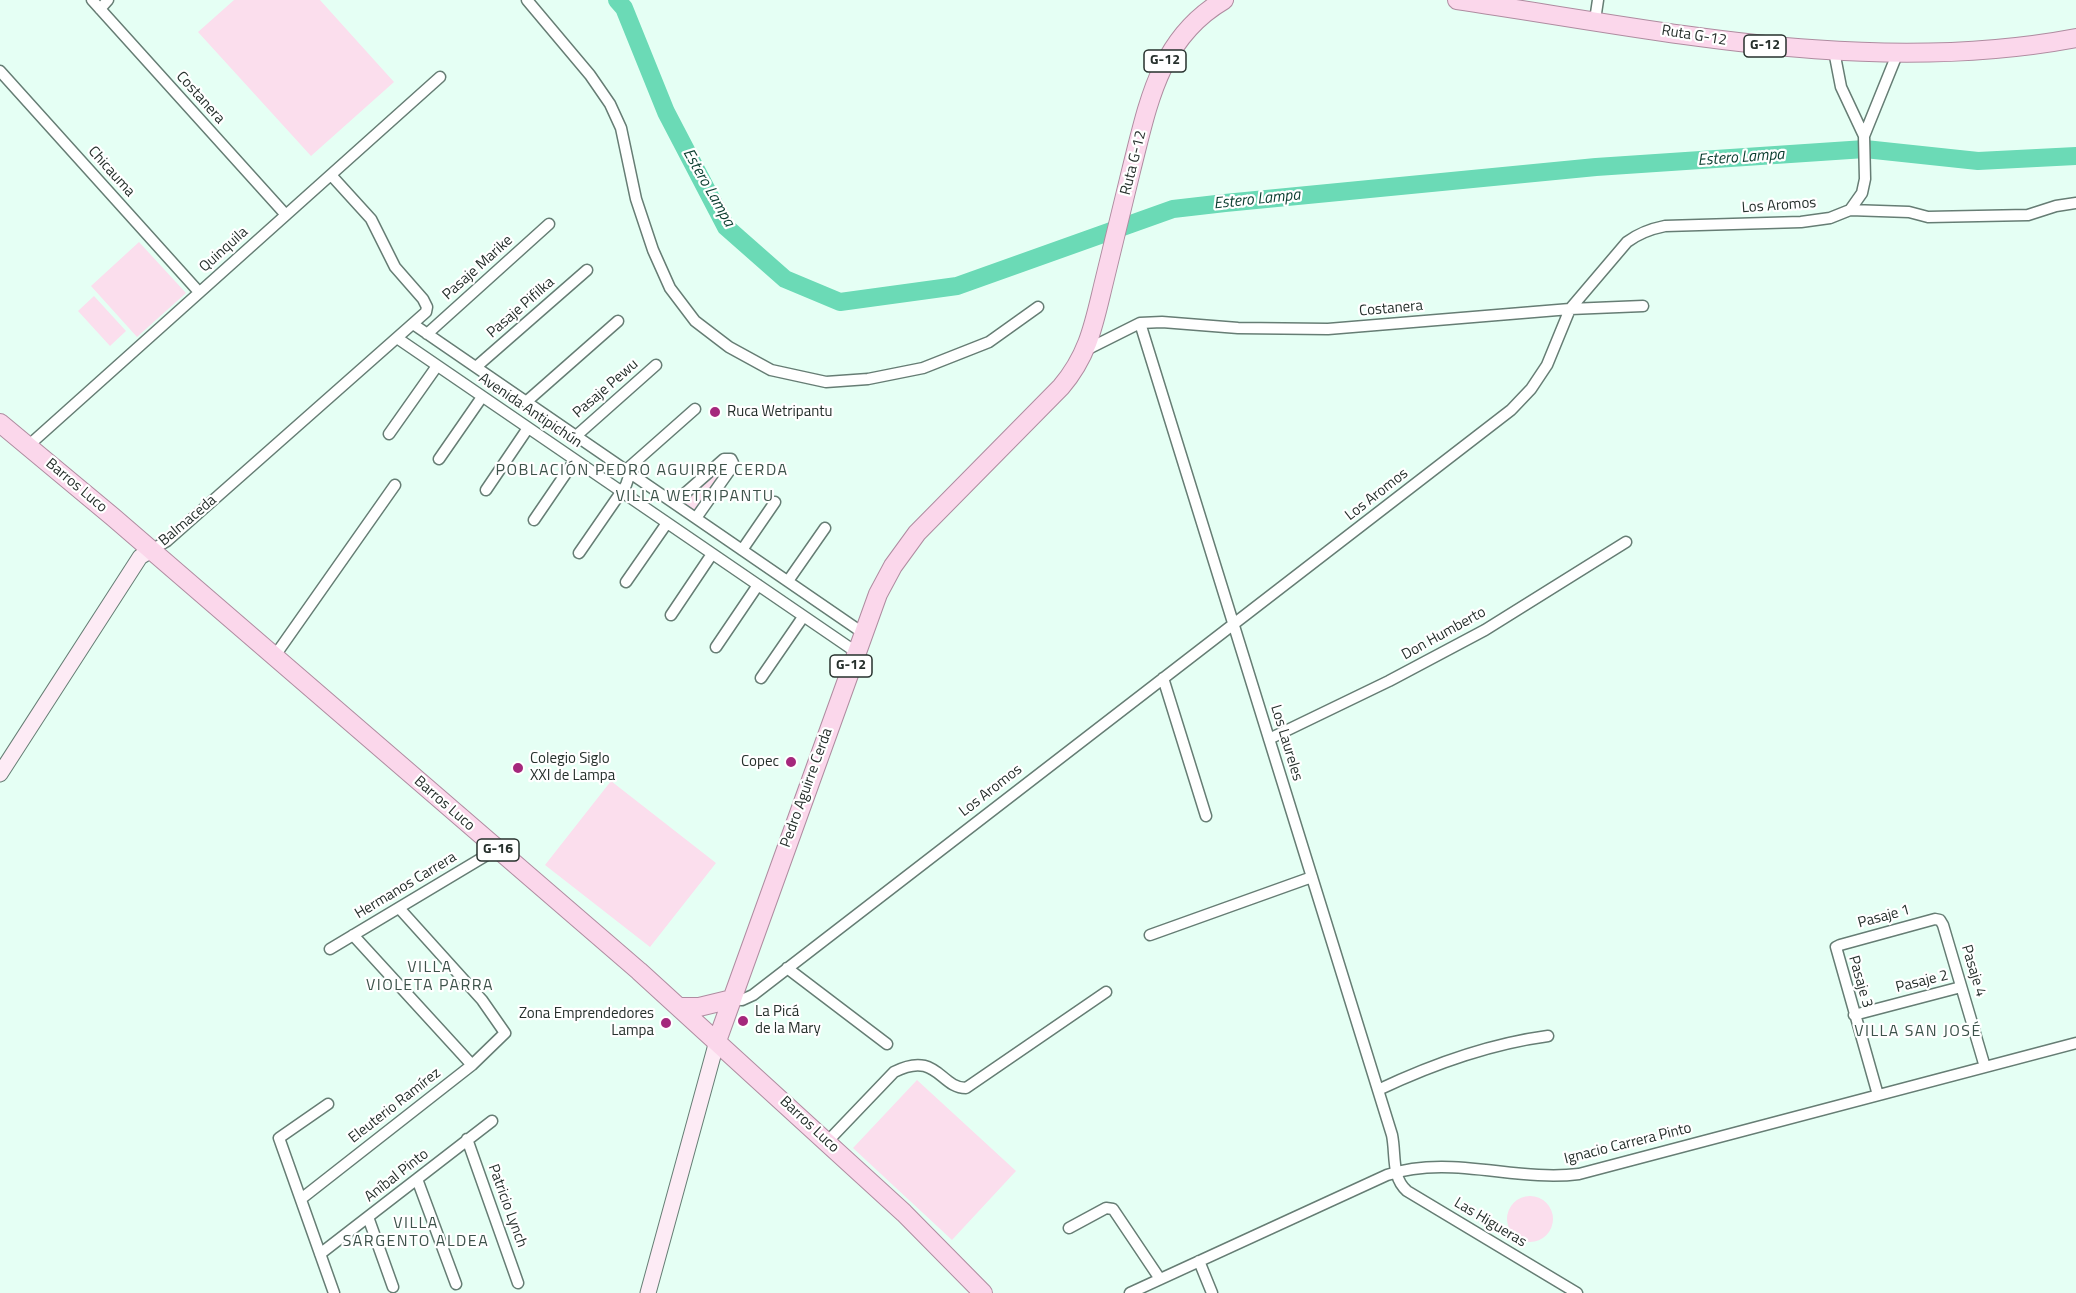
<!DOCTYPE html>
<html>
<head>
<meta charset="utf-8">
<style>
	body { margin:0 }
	canvas { display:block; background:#e5fff4 }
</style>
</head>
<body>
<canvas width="2076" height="1293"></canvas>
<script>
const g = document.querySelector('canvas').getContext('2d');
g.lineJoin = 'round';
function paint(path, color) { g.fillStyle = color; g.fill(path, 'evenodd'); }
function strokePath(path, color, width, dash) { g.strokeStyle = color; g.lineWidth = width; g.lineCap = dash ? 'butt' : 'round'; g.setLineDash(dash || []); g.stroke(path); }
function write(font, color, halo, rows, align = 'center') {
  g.font = font + ' "Titillium Web",sans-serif'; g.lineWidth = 4.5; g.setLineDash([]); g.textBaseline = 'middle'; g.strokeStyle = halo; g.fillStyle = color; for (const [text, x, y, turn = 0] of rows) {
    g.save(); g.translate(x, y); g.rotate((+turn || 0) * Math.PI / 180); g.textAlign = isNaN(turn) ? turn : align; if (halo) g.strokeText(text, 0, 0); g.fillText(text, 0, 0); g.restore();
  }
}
paint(new Path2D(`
	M234,0H320L394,82L311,156L198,32Z
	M139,242L186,293L137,337L91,286Z
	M94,296L126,331L110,346L78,311Z
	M723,464L729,466L696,511L681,501Z
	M611,781L716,863L650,947L545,865Z
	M917,1080L1016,1171L952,1240L853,1148Z
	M1507 1219a23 23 0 1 1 46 0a23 23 0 1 1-46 0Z`), '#fbdeed');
strokePath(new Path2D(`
	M617,0L624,8L666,112L726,227L785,279L840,302L957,286L1173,209L1225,203L1596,167L1865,149L1978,161L2076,156`), '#6bdab6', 18);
const street = new Path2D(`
	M92,0L286,215
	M527,0L590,75L610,104L621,128L636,199L653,250L670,288L695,321L729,347L771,370L826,382L868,379L923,368L989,342L1038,307
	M100,9L108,0
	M1595,20L1598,0
	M1834,51L1841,87L1864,136L1865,179L1862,193L1850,210
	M0,71L199,292
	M1864,136L1898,52
	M1140,323L1392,1135C1396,1154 1391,1177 1407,1191L1577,1293
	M413,324L863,633
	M427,334L549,224
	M397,338L856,652
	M1086,350L1140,323L1162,322L1238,328L1328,329L1570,309L1643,306
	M476,367L587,270
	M526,402L618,321
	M389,434L437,366
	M576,436L656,365
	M28,446L440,77
	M439,459L482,397
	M626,470L695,409
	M486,490L528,428
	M674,503L724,459H731L733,463L732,467L696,518
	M534,520L575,460
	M151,550L167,541L426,312L427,307L423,299L395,267L371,219L331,175
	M742,550L775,502
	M579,553L626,485L630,473
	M788,581L825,528
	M626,582L667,523
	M671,615L712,554
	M716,647L758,585
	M274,657L395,485
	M761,678L803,617
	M1163,678L1206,816
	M1269,739L1389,681L1485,630L1626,542
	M353,935L472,1065
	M1150,935L1312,877
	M330,949L497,849
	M787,968L887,1044
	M732,999L742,1000L753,995L1511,410L1531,389L1547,365L1570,309L1627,242C1639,233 1650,229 1665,226L1801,222L1830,218L1850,210L1909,212L1928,217L2028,215L2056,206L2076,203
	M1854,1015L1961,987
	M1378,1090C1433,1064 1488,1044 1548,1036
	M1878,1095L1836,947L1840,945L1935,919L1940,920L1943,925L1985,1067
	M328,1104L279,1138L334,1293
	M467,1139L518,1283
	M827,1142L894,1072C937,1050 940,1088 966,1088L1106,992
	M417,1179L456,1284
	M301,1199L472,1065L505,1033L482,1000L399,908
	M368,1217L393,1287
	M1069,1228L1106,1208L1113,1209L1160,1279
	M320,1254L492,1121
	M1199,1261L1212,1293
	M1130,1293L1387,1175C1450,1154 1515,1182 1579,1174L2076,1043`);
const secondary = new Path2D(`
	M0,774L140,557L151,550
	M648,1293L717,1041`);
const primary = new Path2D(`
	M1457,0C1661,30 1869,77 2076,38
	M0,423L113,517L639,971L904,1213L983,1293
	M679,1007H699L732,999
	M717,1041L878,594L893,566L917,533L1061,387C1089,354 1094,323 1104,282C1113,245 1122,208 1131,171C1148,104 1159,38 1224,0`);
strokePath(street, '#667d74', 13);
strokePath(secondary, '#667d74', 17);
strokePath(primary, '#af8ca0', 20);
strokePath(street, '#fff', 10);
strokePath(secondary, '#fdebf5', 15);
strokePath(primary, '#fbd7eb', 18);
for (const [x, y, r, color] of [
	[715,412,6,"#a5287c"],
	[791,762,6,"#a5287c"],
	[518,768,6,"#a5287c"],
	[743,1021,6,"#a5287c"],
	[666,1023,6,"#a5287c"]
]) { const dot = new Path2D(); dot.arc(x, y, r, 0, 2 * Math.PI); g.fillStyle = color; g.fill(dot); strokePath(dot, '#fff', 2); }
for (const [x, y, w] of [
	[1765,46,42],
	[1165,61,42],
	[851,666,42],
	[498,850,42]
]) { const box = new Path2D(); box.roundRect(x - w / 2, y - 11, w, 22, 4.5); g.fillStyle = '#fff'; g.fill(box); strokePath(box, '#26302c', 1.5); }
write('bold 14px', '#26302c', null, [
	["G-12",1765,46],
	["G-12",1165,61],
	["G-12",851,666],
	["G-16",498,850]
]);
write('15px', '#26302c', '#fff', [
	["Ruta G-12",1694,36,9],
	["Costanera",200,98,48],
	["Ruta G-12",1134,163,-76],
	["Chicauma",111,172,48],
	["Los Aromos",1779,206,-4],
	["Quinquila",224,250,-42],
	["Pasaje Marike",478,268,-42],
	["Pasaje Pifilka",521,308,-41],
	["Costanera",1391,309,-5],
	["Pasaje Pewu",606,389,-41],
	["Avenida Antipichún",530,411,34],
	["Barros Luco",76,486,40],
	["Los Aromos",1377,495,-38],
	["Balmaceda",188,521,-40],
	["Don Humberto",1444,634,-29],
	["Los Laureles",1286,743,73],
	["Pedro Aguirre Cerda",807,788,-70],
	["Los Aromos",991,791,-38],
	["Barros Luco",444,804,41],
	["Hermanos Carrera",406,886,-31],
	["Pasaje 1",1884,917,-15],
	["Pasaje 4",1973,971,73],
	["Pasaje 3",1860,982,74],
	["Pasaje 2",1922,982,-14],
	["Eleuterio Ramírez",395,1106,-38],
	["Barros Luco",809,1125,43],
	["Ignacio Carrera Pinto",1628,1144,-14],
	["Aníbal Pinto",397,1176,-38],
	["Patricio Lynch",507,1206,70],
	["Las Higueras",1490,1223,31]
]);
write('15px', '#26302c', '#fff', [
	["Ruca Wetripantu",727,412],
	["Colegio Siglo",530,759],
	["XXI de Lampa",530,776],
	["Copec",779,762,"right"],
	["La Picá",755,1012],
	["de la Mary",755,1029],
	["Zona Emprendedores",654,1014,"right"],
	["Lampa",654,1031,"right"]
], 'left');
write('italic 16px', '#0a3d2f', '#fff', [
	["Estero Lampa",1741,158,-4],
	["Estero Lampa",708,188,60],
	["Estero Lampa",1257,200,-6]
]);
g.letterSpacing = '1.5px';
write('16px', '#3e534b', '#fff', [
	["POBLACIÓN PEDRO AGUIRRE CERDA",642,471],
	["VILLA WETRIPANTU",695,497],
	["VILLA",430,968],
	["VIOLETA PARRA",430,986],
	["VILLA SAN JOSÉ",1918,1032],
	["VILLA",416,1224],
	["SARGENTO ALDEA",416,1242]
]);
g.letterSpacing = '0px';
</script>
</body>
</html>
